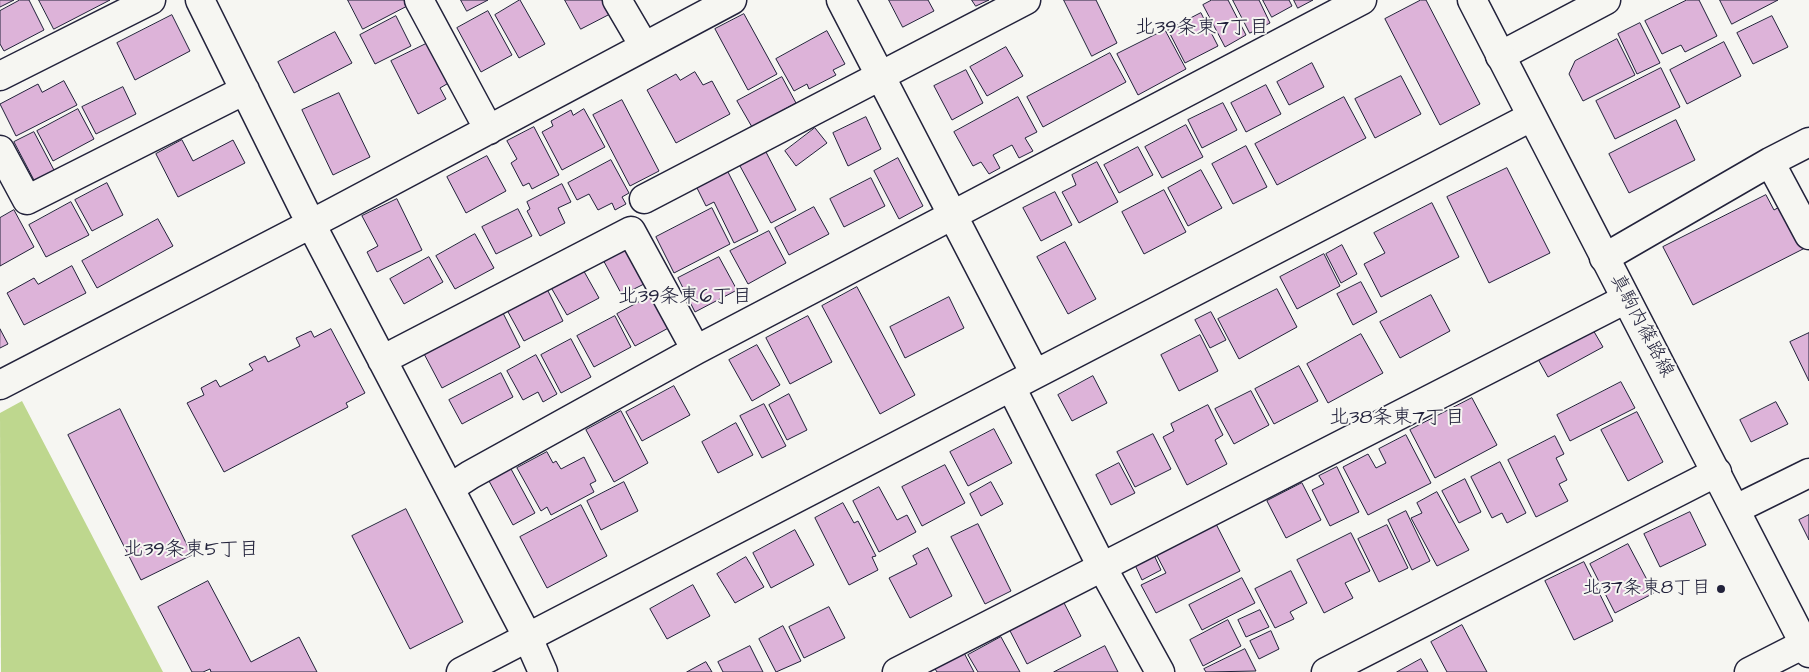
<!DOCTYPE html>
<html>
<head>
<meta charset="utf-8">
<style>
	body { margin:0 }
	canvas { display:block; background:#f6f6f2 }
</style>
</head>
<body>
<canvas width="1809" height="672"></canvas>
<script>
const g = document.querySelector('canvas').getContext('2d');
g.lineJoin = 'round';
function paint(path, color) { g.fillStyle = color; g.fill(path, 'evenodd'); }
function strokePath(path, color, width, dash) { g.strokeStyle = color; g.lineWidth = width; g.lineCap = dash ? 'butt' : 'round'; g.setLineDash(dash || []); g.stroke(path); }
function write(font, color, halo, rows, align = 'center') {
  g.font = font + ' "Architects Daughter","Klee One",sans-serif'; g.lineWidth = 4; g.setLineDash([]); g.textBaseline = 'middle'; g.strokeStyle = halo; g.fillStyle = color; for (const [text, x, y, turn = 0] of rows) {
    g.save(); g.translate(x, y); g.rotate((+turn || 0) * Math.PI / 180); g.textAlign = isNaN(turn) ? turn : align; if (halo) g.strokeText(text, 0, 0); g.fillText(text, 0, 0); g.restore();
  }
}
paint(new Path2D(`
	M22,401L163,672H1L0,413Z`), '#bed78e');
const building = new Path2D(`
	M0,0H14L0,7Z
	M20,0H29L44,30L4,51L0,44V11Z
	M39,0H110L54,29Z
	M348,0H409L411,4L363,29Z
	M461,0H488L467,11Z
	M520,0L545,44L519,58L495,15Z
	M565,0H602L610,14L581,29Z
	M889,0H928L934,11L903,27Z
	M972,0H989L976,6Z
	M1064,0H1096L1117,43L1092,56Z
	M1212,0H1228L1246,35L1225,47L1203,5Z
	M1233,0H1259L1270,23L1250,33Z
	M1263,0H1289L1292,6L1272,17Z
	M1294,0H1313L1298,8Z
	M1421,0H1426L1480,104L1440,125L1385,19Z
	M1687,0H1699L1717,36L1685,52L1681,45L1662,54L1645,21Z
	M1720,0H1778L1732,24Z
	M488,11L512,55L481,72L457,28Z
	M1201,13L1218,46L1185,63L1168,30Z
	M744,14L777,74L748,90L715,29Z
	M172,15L190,51L135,80L117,43Z
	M396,16L411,46L375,64L360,35Z
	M1772,16L1788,47L1753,64L1737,33Z
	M1640,23L1660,63L1637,74L1618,34Z
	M1165,30L1186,69L1138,95L1117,54Z
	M827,31L845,64L833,70L836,75L809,89L807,84L794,91L776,59Z
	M335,32L352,63L294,93L278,62Z
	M1617,39L1635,75L1583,101L1569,74L1575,61Z
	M432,41L452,81L440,88L446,99L418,114L391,61Z
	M1724,42L1741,76L1687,104L1670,70Z
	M1006,47L1023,76L987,96L970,67Z
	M1110,53L1126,82L1043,127L1027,97Z
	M1312,63L1324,87L1289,105L1277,82Z
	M1661,68L1680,107L1615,139L1596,101Z
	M966,70L983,103L952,120L934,86Z
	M695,72L703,85L712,81L730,114L676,143L647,90L676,74L680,80Z
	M1401,76L1421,114L1375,138L1355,99Z
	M782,77L796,103L752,127L737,101Z
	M64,81L77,105L16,136L0,104L38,84L42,92Z
	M1266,85L1281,114L1246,132L1231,103Z
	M123,87L136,114L96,134L82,107Z
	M339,93L370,157L333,175L302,110Z
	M1018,97L1037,132L1025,138L1033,151L1019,158L1012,145L993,155L1000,168L989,174L981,162L973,166L954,132Z
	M1344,97L1366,138L1277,185L1255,144Z
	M622,100L659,171L630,186L593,115Z
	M1223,103L1237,130L1202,148L1188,120Z
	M78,109L94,139L53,161L37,131Z
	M584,109L605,147L562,170L542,132L553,126L551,121L571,110L573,115Z
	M866,117L881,149L848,166L833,133Z
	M1676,120L1695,160L1629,193L1609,154Z
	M1186,125L1203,157L1162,178L1145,147Z
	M534,127L559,175L532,189L529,183L523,186L511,163L517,159L507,141Z
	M815,128L827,143L796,166L785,151Z
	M34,132L55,172L35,182L14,142Z
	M182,140L193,161L233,140L245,163L178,197L156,154Z
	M1246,146L1267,187L1233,204L1212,164Z
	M1138,147L1153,175L1119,193L1104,165Z
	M766,152L796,210L771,223L740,166Z
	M487,156L506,191L466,213L447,177Z
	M898,158L923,206L899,219L874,171Z
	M611,160L629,193L622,197L626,204L615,210L612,203L598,210L589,194L577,200L568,183Z
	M1097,162L1118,202L1079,223L1062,192L1076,185L1072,175Z
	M1507,168L1550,253L1489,283L1447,197Z
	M1201,170L1222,208L1188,226L1168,188Z
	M728,172L758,231L734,243L714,202L706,206L697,188Z
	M871,178L885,206L844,227L830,199Z
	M107,183L123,215L92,231L75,200Z
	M562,184L571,202L558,208L565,223L540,236L527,211L530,209L527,202Z
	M1164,190L1186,232L1144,254L1122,212Z
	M1055,192L1072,225L1041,241L1023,208Z
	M1766,195L1774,210L1783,205L1805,248L1693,305L1663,247Z
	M397,199L422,250L377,272L367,252L378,246L362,216Z
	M71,202L89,235L46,257L29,225Z
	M1432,203L1459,257L1381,297L1364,264L1385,253L1374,233Z
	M814,207L829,234L789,255L775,228Z
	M712,208L730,244L674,273L656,237Z
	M518,209L532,236L496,254L482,227Z
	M14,210L34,247L0,266V218Z
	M158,219L173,246L97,288L82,261Z
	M769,231L786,263L748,284L730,251Z
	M475,234L494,268L455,289L436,256Z
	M627,242L648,282L622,295L601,256Z
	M1065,242L1096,299L1068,314L1037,257Z
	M1342,245L1357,274L1341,283L1326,254Z
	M1324,254L1340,286L1297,309L1280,277Z
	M429,257L443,282L404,304L390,279Z
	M719,257L737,290L695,312L678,278Z
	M72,266L86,293L24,325L7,293L34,278L38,284Z
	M581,266L599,298L567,315L549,284Z
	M1361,282L1377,312L1353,325L1337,294Z
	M857,287L915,395L880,414L822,306Z
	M547,289L563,321L524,341L507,310Z
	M1277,289L1297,327L1239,359L1218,319Z
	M656,293L674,325L635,346L617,314Z
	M1431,295L1450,331L1400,358L1380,322Z
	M949,297L964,328L905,358L890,327Z
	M501,309L520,347L442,388L422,350Z
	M1211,312L1226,340L1210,348L1195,320Z
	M615,316L631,347L594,367L577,336Z
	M808,316L832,362L790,384L766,338Z
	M1589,323L1603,347L1548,377L1534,352Z
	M0,329L8,344L0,348Z
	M331,329L365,393L346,403L348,407L224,472L187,403L204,395L201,388L216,380L220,387L253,370L249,364L265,356L268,362L300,346L296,338L311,331L314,337Z
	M1809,333V381L1790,342Z
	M1361,334L1383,373L1328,403L1307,364Z
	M1200,335L1218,371L1179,391L1161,355Z
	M571,339L591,377L561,393L541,355Z
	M757,345L780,385L752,401L729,360Z
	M536,355L557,394L543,402L538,392L523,400L507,371Z
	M1299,366L1318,401L1274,424L1255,389Z
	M501,373L513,397L462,424L449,400Z
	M1093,376L1107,403L1072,421L1058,395Z
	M1621,382L1635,408L1570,441L1557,415Z
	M674,386L690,415L642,441L626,412Z
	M1251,391L1269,425L1234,444L1215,409Z
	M789,394L807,430L787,440L769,405Z
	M1472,398L1497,445L1435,478L1410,430Z
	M1776,402L1788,424L1751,442L1740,420Z
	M764,404L786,446L762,458L740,416Z
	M1208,405L1223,435L1215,440L1227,464L1187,485L1163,437L1174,431L1171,424Z
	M120,409L192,555L141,580L68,435Z
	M621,411L648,463L614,482L586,430Z
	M1637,412L1663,462L1628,481L1601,430Z
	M736,423L753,455L718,473L702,442Z
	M994,429L1012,463L968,486L950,452Z
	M1153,434L1171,469L1135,487L1117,452Z
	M1406,435L1431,483L1368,515L1343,467L1368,454L1376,468L1386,463L1379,449Z
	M1555,436L1564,454L1556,458L1567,480L1559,484L1568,501L1536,517L1508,460Z
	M547,452L553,463L556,461L561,469L584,457L596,481L590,484L594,492L551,515L547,507L541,511L517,468Z
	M1500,462L1526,513L1507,523L1502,513L1492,518L1471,477Z
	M1119,463L1135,493L1111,505L1096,475Z
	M945,465L965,503L922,526L902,487Z
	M1337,467L1359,512L1330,526L1312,490L1324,484L1319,476Z
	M511,469L535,513L513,525L489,481Z
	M1465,479L1481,512L1459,523L1442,491Z
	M624,482L638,511L601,530L587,501Z
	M991,482L1003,504L981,516L970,494Z
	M1302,483L1321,520L1286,538L1267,501Z
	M879,487L897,520L907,515L916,532L879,552L853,501Z
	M1437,492L1469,550L1437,566L1411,518L1422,513L1417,503Z
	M843,503L854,523L858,521L876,556L872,557L878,570L849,585L815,518Z
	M581,505L607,556L547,588L520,537Z
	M406,509L463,622L410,649L352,536Z
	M1406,511L1430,561L1412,570L1388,520Z
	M1690,512L1706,545L1660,567L1644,534Z
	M1809,515V540L1799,520Z
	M1215,522L1240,571L1156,613L1141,585L1166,573L1155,552Z
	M978,524L1011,591L985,604L951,537Z
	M1387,525L1408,568L1379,582L1358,539Z
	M795,530L814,565L771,588L753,553Z
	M1351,533L1370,571L1345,583L1353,598L1324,613L1297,560Z
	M1628,544L1654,593L1615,613L1590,564Z
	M928,548L952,596L910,618L889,578L917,564L913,556Z
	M1154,555L1161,570L1142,580L1135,565Z
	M746,557L764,587L735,603L717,574Z
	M1584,562L1613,621L1574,640L1545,581Z
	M1291,571L1307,603L1290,612L1294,619L1275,628L1255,589Z
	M1242,578L1255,603L1202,630L1189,605Z
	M208,581L251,662L299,637L317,672H211L210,669L203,672H192L158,607Z
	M693,585L710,616L667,639L650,609Z
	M1061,597L1081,636L1027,664L1007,625Z
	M829,607L845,638L804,658L789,627Z
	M1260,610L1269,627L1246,637L1238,620Z
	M1228,620L1241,646L1203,666L1190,640Z
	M1462,625L1487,672H1447L1431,642Z
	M783,626L801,661L776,672L759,639Z
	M1271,631L1279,649L1259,659L1250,641Z
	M1001,637L1020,672H978L968,655Z
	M750,646L763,672H723L718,662Z
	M1105,646L1118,672H1054Z
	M962,649L974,672H937L932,664Z
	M1245,649L1256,671L1206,672L1204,669Z
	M1421,659L1428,672H1397Z
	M706,662L712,672H687Z`);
paint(building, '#ddb3d9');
strokePath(building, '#22223b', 1);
const minor = new Path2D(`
	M200,0L311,224L528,638L543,672
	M419,0L489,130
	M617,0L644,46
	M841,0L1035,374
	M1500,56L1606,0
	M0,76L151,0
	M0,150L27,200L245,90
	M1770,162L1809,235
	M644,199L1026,0
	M1604,258L1770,162L1809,142
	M382,360L631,231L696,350
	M0,385L332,213L732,0
	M1011,387L1102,567L1160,672
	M450,488L470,475L696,350L1362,0
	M1736,509L1809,473
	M461,672L1531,117
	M897,672L1626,299
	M1326,672L1717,472
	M1749,672L1804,644`);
const primary = new Path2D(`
	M1472,0L1809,653`);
strokePath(minor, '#22223b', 31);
strokePath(primary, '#22223b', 31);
strokePath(minor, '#f6f6f2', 28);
strokePath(primary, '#f6f6f2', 28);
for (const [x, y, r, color] of [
	[1721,589,5,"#22223b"]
]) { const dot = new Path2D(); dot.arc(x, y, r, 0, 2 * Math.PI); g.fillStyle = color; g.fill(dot); strokePath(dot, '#f6f6f2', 2); }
write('19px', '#22223b', '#f6f6f2', [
	["真駒内篠路線",1641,326,62]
]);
write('19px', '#22223b', '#f6f6f2', [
	["北37条東8丁目",1711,589]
], 'right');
write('20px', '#22223b', '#f6f6f2', [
	["北39条東7丁目",1202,29],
	["北39条東6丁目",685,298],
	["北38条東7丁目",1397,419],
	["北39条東5丁目",191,551]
]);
</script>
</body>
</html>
